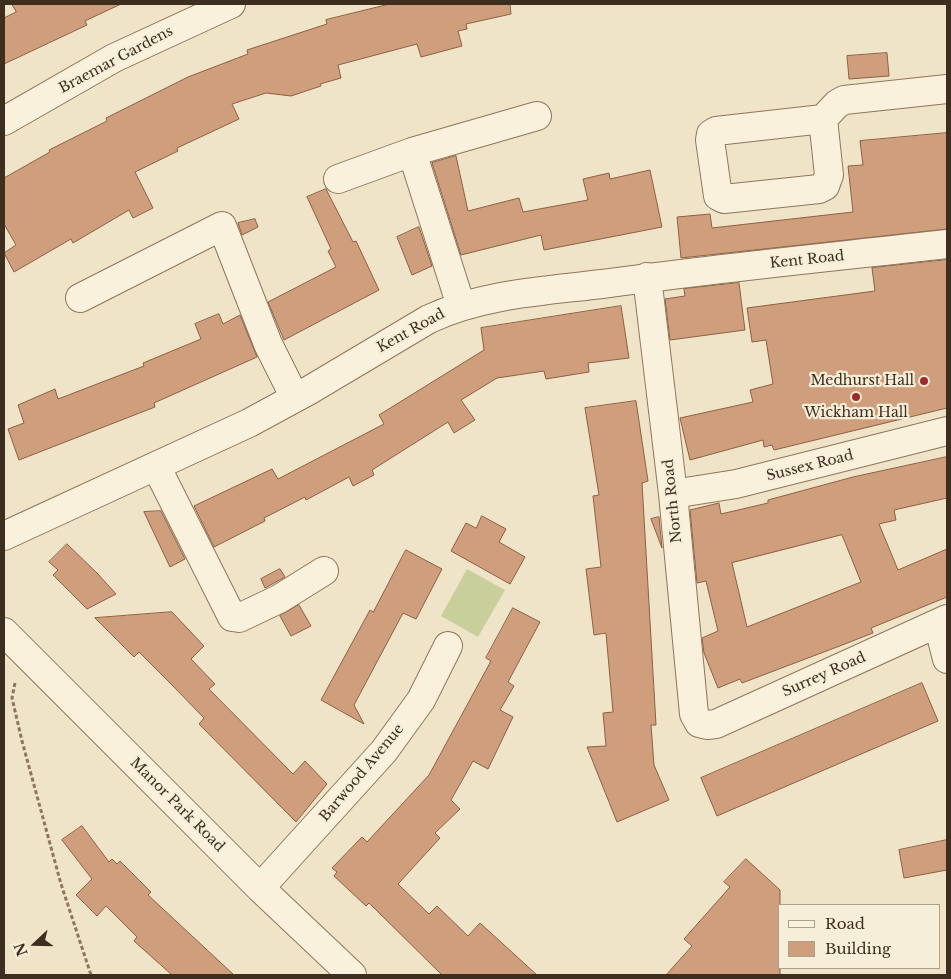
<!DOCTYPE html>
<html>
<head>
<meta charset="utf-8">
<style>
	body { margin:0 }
	#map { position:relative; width:951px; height:979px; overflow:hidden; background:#f0e4c8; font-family:"Libre Baskerville",serif }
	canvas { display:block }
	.frame { position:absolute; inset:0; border:5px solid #3d2e20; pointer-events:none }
	.legend { position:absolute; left:778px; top:904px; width:162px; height:65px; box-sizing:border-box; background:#f7eed8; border:1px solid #ada18e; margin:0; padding:6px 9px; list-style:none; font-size:15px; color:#3d2e20 }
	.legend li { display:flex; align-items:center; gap:10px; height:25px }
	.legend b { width:25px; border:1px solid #ada18e }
	.north { position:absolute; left:10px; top:919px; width:50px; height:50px; -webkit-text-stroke:4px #f7eed8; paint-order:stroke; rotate:249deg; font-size:14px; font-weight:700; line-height:20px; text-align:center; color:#3d2e20 }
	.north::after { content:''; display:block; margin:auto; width:18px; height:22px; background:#3d2e20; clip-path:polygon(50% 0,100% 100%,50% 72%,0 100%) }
</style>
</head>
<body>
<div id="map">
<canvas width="951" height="979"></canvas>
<div class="frame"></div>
<ul class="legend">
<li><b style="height:6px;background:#faf1dc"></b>Road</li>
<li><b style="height:14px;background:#cf9f7d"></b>Building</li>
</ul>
<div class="north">N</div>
</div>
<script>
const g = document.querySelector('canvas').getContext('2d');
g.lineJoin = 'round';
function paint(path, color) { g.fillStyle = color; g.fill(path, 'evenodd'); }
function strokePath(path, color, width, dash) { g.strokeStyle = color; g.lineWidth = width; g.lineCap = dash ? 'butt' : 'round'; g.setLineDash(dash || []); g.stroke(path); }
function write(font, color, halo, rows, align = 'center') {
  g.font = font + ' "Libre Baskerville",serif'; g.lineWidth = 4.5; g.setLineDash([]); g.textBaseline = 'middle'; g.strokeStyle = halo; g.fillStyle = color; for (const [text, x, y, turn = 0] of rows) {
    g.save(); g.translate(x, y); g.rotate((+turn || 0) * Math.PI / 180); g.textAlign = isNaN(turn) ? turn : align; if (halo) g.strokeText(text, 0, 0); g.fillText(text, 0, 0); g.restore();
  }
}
paint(new Path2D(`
	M467,569L505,590L478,637L441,616Z`), '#c9cf9b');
const building = new Path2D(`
	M12,4H121L85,21L87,25L4,64V18L16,12Z
	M390,4H510L511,14L466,24L467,29L458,31L462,46L421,57L417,44L338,65L341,78L320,84L321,86L291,96L266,93L232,104L239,119L177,148L178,151L135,172L153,208L133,218L129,210L73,243L71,239L14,272L4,253L16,245L4,224V178L50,152L49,150L107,121L106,118L188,77L248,54L247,50L327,24L326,20Z
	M887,53L889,76L849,79L847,56Z
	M947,133V229L681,258L677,217L710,214L712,228L853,212L848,166L863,165L860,141Z
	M456,156L468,211L519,198L523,212L588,200L583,179L609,173L610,179L650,170L662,227L544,250L541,235L461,255L432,163Z
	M326,189L353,242L356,241L379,290L284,340L268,302L336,267L328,251L331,249L307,197Z
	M255,219L258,227L242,235L238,223Z
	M419,227L432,266L412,275L397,237Z
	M947,260V408L774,450L772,445L764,447L763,440L690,460L680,418L753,402L750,390L773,384L766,340L752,342L747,308L875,291L872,268Z
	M739,283L745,330L670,340L665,299L685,296L684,289Z
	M621,306L629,358L588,363L589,372L546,379L544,371L497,378L461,400L475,420L454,433L448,422L372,470L374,475L353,486L349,477L306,500L305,497L264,518L265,521L214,547L194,506L272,469L278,479L384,424L379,415L484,350L481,328Z
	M219,314L223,324L240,315L257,357L154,403L155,407L19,460L8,429L24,423L18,405L55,389L58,399L144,366L143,363L201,339L195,324Z
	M636,401L648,481L642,483L656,725H651L654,765L669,800L617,822L587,747L606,746L603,713L613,712L606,633L594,635L586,569L601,567L593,496L599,495L585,408Z
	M947,457V498L894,510L896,520L879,524L898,570L947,549V597L871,628L873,633L837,647L742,683L740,679L718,688L704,653L702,638L718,631L706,581L697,583L690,510L719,503L721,514L768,503V500L853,477ZM842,535L861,582L747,627L732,563Z
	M161,511L185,559L170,567L144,512Z
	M482,516L506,529L499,542L525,557L510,584L451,551L466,523L476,528Z
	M659,517L662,548L651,519Z
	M67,544L97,573L116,594L87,609L53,575L58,570L49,562Z
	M406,550L442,569L416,619L403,613L354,705L364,724L321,700L370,610L373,612Z
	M280,569L285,577L265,588L261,579Z
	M299,605L311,626L291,636L280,616Z
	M513,608L540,622L508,682L514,686L500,710L513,717L488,769L473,761L451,800L460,809L435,833L440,838L398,884L429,914L437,906L468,936L480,923L537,975H442L369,903L366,906L334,876L337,872L332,868L362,837L367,842L429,775L491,661L486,658Z
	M172,612L204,646L191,659L215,684L209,689L293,774L305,761L327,784L296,822L199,724L204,718L172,685L139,652L134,657L95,618Z
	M922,683L938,721L717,816L701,778Z
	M82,826L109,862L112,859L117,864L120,861L151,892L148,895L234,975H172L134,941L137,937L106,906L97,916L76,895L92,879L62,840Z
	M947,840V870L904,878L899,850Z
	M746,859L780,890V975H666L692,946L684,939L730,887L724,882Z`);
paint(building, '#cf9f7d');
strokePath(building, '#8d5f41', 1);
const minor = new Path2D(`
	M823,119L829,175L825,186L819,189L724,199L718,196L710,140L711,134L716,131Z
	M823,119L837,104L844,100L947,89
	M4,121L114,58L231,4
	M338,179L412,152
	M647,277L673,494L694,714L699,723L707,725L716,724L947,619
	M80,298L222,226L268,344L295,398
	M461,306L412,152L537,116
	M156,466L232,617L239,618L279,599L324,571
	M673,494L736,484L947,431
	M4,536L249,423L308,391L429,319C482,294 543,291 602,284C717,268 832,257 947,244
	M938,623L947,659
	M4,632L260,888L352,975
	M260,888L384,751L421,700L448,646`);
strokePath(minor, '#8d765c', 30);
strokePath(new Path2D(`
	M15,683L12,698L22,741L61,884L91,975`), '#8d765c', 3, [4, 2.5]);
strokePath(minor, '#faf1dc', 28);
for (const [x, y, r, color] of [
	[924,381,5,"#9e2a2b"],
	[856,397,5,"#9e2a2b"]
]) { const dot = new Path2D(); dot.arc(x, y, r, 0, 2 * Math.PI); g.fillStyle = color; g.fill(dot); strokePath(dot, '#f7eed8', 2); }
write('14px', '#3d2e20', '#f7eed8', [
	["Braemar Gardens",116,60,-28],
	["Kent Road",807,260,-6],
	["Kent Road",411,331,-29],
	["Sussex Road",810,466,-14],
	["North Road",673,501,-96],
	["Surrey Road",824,675,-24],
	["Barwood Avenue",362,773,-50],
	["Manor Park Road",177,805,45]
]);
write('14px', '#3d2e20', '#f7eed8', [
	["Medhurst Hall",914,381],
	["Wickham Hall",856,413,"center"]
], 'right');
</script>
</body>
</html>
